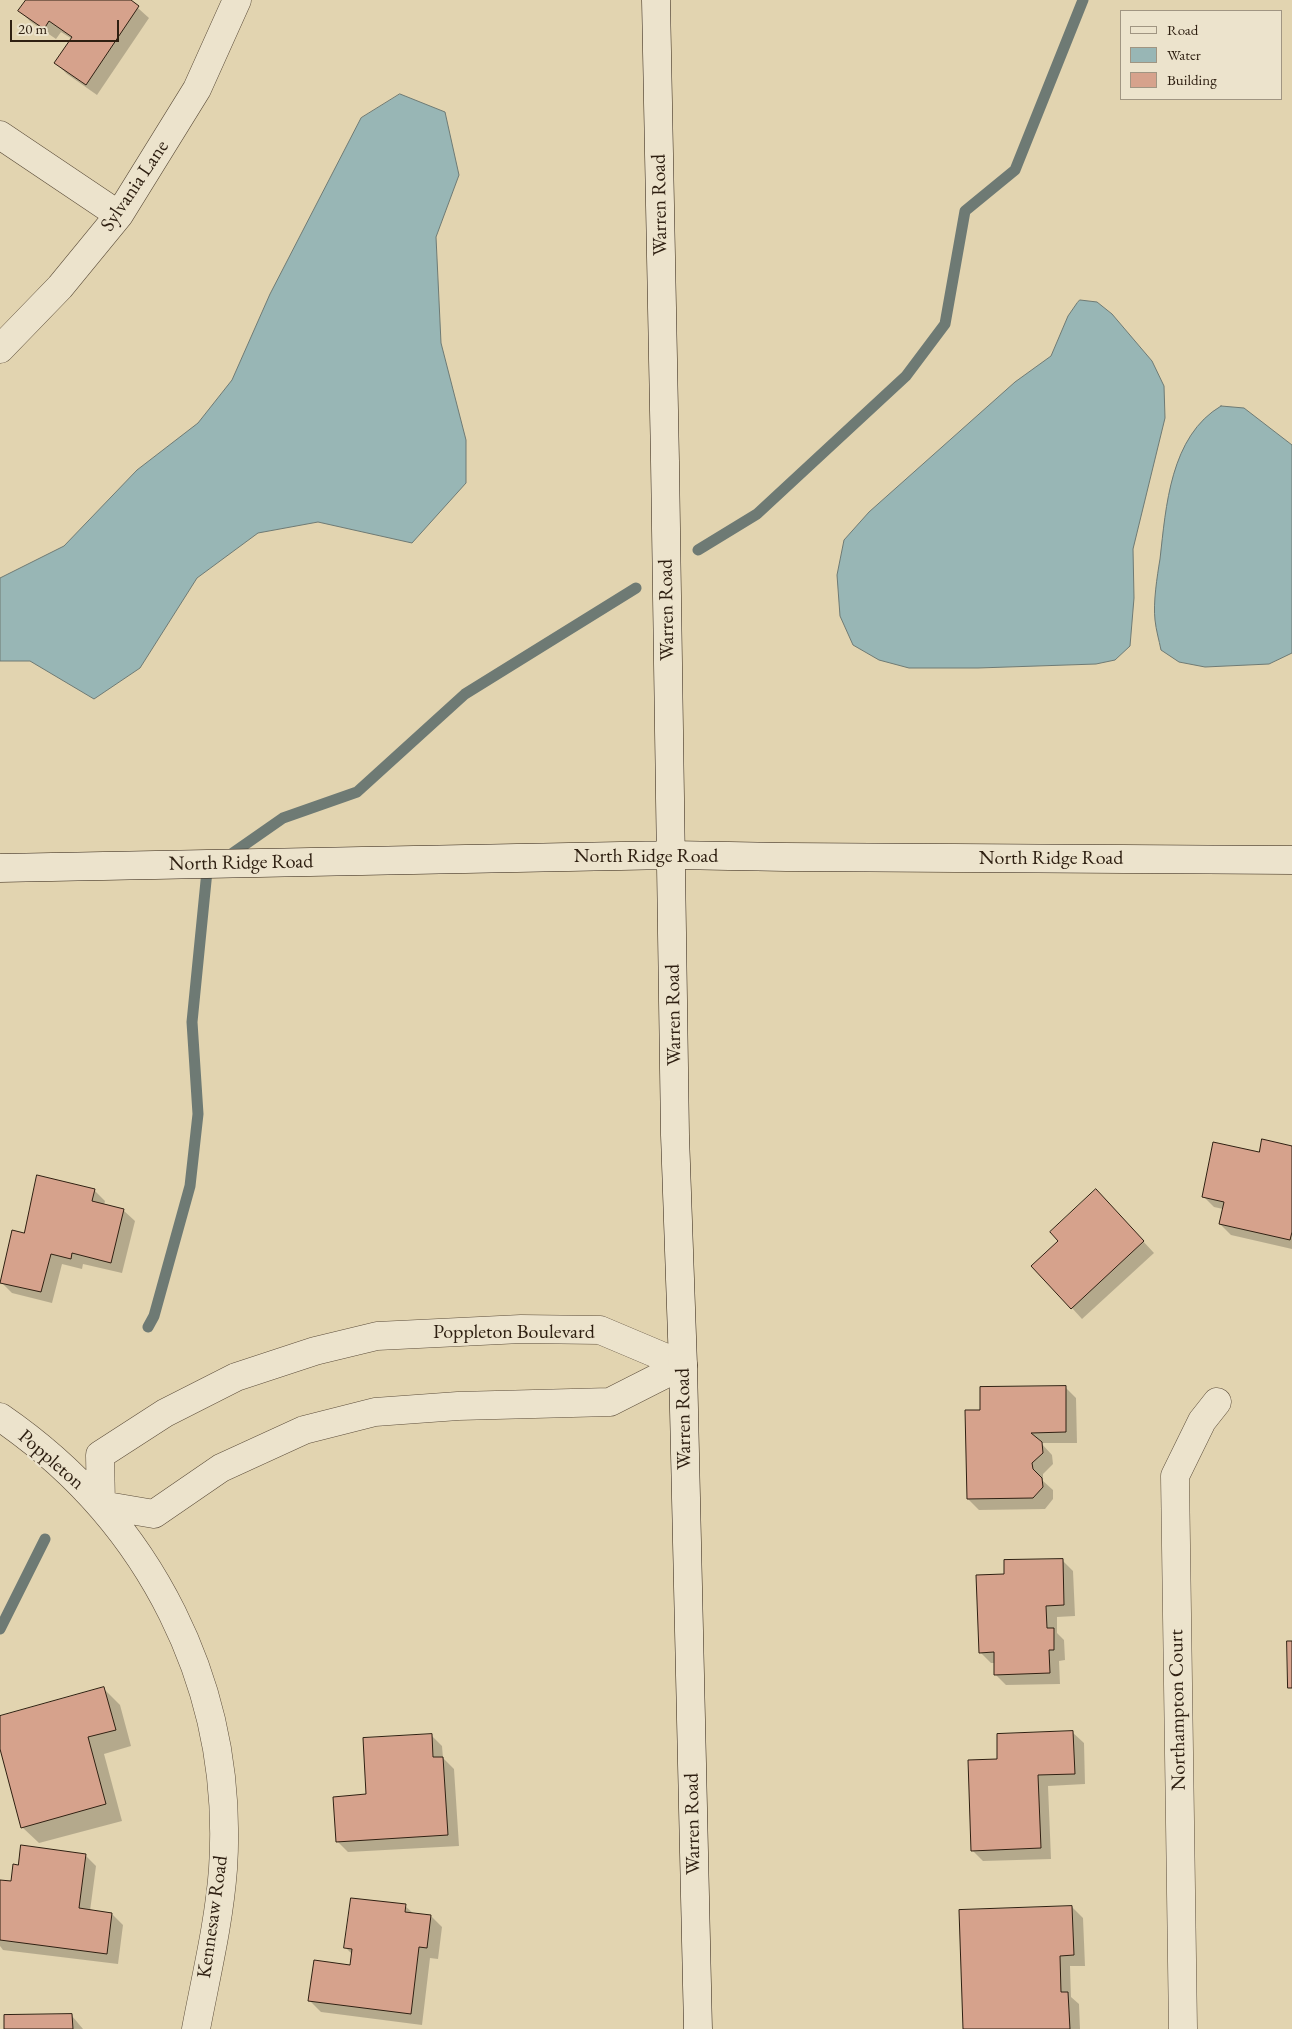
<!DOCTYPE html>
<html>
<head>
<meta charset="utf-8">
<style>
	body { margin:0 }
	#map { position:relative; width:1292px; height:2029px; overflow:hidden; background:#e2d4b0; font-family:"EB Garamond",serif }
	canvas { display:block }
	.legend { position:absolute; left:1120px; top:10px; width:162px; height:90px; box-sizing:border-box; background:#ece3cc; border:1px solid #a09582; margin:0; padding:6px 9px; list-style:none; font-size:15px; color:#2f2012 }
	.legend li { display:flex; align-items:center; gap:10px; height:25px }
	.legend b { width:25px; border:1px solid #a09582 }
	.scale { position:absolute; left:10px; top:20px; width:109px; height:22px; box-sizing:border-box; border:2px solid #2f2012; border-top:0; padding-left:6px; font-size:15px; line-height:18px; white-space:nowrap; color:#2f2012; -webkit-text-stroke:4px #ece3cc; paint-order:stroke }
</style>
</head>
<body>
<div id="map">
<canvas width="1292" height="2029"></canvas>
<ul class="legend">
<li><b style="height:6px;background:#ece3cc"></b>Road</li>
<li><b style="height:14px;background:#98b6b5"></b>Water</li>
<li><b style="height:14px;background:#d6a28c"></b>Building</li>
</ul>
<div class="scale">20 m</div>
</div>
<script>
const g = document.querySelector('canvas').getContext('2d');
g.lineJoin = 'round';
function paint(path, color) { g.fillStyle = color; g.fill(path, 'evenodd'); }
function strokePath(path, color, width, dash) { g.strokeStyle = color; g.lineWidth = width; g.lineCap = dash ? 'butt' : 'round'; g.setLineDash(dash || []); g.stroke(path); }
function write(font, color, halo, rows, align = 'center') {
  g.font = font + ' "EB Garamond",serif'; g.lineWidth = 4.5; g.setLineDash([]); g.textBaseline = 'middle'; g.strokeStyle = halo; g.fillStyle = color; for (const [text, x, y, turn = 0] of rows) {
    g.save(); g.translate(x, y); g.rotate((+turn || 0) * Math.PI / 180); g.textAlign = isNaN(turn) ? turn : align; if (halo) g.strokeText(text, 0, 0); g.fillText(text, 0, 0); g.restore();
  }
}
const water = new Path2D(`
	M400,94L445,112L459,175L436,237L441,343L466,440V483L412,543L318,522L258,533L197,578L140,668L94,699L30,661H0V578L64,546L137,470L198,423L232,380L270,294L361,118Z
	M1080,300L1097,302L1112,314L1152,361L1164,386L1165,418L1133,549L1134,598L1130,646L1115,660L1096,664L978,668H909L879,660L853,645L840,616L837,575L844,540L869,512L1015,382L1051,356L1068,316L1077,303Z
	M1221,406L1244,408L1292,445V653L1269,664L1205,667L1179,662L1161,650C1159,640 1156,630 1155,620C1153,603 1157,577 1160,559C1166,507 1170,436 1221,406Z`);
paint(water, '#98b6b5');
strokePath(water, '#6e7a74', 1);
paint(new Path2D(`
	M27,0H129L149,18L97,95L67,74L56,63L72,39L61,32L56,39L31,22L20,11Z
	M1292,1147V1249L1231,1235L1220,1224L1223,1209L1214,1207L1203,1196L1260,1154Z
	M94,1190L105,1201L104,1205L123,1210L135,1221L122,1273L83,1264L82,1269L62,1264L52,1303L12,1293L1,1282L25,1235Z
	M1107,1202L1154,1253L1082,1319L1072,1308Z
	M1065,1387L1076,1398L1077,1443H1041L1052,1455L1053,1464L1043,1474V1481L1053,1490V1499L1045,1509L979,1510L968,1499L982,1411Z
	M1062,1560L1073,1571L1075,1616L1057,1617V1633L1064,1640L1065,1660L1059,1661L1060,1684L1006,1685L995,1674V1663H991L980,1652L1006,1575Z
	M104,1689L120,1705L131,1746L104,1754L122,1821L39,1843L22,1827L0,1744V1717Z
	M1072,1732L1084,1743L1085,1784L1048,1786L1051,1859L983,1861L972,1850L999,1760Z
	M431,1735L442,1746L443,1758L454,1769L459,1846L348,1852L337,1841L368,1796Z
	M85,1855L96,1866L90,1911L112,1914L123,1925L118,1964L3,1950L0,1946V1881L12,1883L19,1866Z
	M405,1906L414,1914L431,1916L442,1927L438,1959L430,1958L422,2025L321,2012L310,2001L351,1966L353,1955L346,1948Z
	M1072,1907L1083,1918L1085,1966H1070L1071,1997L1079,2004L1080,2029H965Z
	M72,2016L83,2029H5Z`), '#0003');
strokePath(new Path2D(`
	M698,550L757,514L906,376L945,324L965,211L1015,170L1083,0
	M148,1327L154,1316L190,1186L198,1114L192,1022L207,871L283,818L357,792L465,694L636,588
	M0,1629L45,1539`), '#6e7a74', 11);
const building = new Path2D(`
	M26,0H131L139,6L86,85L54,63L72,37L49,21L44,29L18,11Z
	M1262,1139L1292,1146V1232L1290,1240L1219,1224L1224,1202L1202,1197L1213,1142L1259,1152Z
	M37,1175L95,1189L92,1201L124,1209L111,1263L72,1253L71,1259L51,1254L41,1292L0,1283L12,1230L24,1233Z
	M1096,1189L1144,1241L1071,1309L1031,1266L1058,1241L1050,1232Z
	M1066,1386V1432L1031,1433L1042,1442L1043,1453L1032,1463L1033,1469L1042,1478L1043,1487L1033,1498L967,1499L965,1410H980V1387Z
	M1063,1559L1064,1605L1046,1606L1047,1628H1054V1650H1049L1050,1673L994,1675V1652L979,1653L976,1575L1004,1574V1560Z
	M1287,1641H1292V1688H1288Z
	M104,1687L116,1730L88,1737L106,1804L21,1828L0,1749V1716Z
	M1073,1731L1075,1774L1038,1775L1041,1848L971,1851L968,1760L997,1759V1734Z
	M432,1734L433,1757H443L448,1835L336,1842L333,1797L366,1794L363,1738Z
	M21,1845L86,1854L79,1908L112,1913L107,1954L0,1940V1880L11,1881L13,1864L18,1865Z
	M351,1898L406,1904L405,1912L431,1915L427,1948L419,1947L411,2014L308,2001L314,1960L350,1965L352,1949L344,1948Z
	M1072,1906L1074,1955L1060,1956L1061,1992H1068L1070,2029H963L959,1910Z
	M72,2014L73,2029H4V2015Z`);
paint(building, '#d6a28c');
strokePath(building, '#2f2012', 1);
const street = new Path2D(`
	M0,135L119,215
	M0,349L60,287L119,215L197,89L237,0
	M0,1417C150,1520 235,1686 223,1869C219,1923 206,1976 196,2029
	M101,1505L100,1455L165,1413L236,1377L315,1351L377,1336L521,1329L600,1330L683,1365
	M101,1505L154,1514L221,1468L304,1430L375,1412L458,1406L610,1402L683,1365
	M1183,2029L1175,1476L1202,1421L1217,1402`);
const secondary = new Path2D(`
	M656,0L665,461L675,1135L683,1365L698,2029
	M0,868L672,855L786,857L1292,860`);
strokePath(street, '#5c4d3a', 29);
strokePath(secondary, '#2f2012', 29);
strokePath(street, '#ece3cc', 28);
strokePath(secondary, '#ece3cc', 28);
write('20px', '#2f2012', '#ece3cc', [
	["Sylvania Lane",135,186,-56],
	["Warren Road",660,205,-91],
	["Warren Road",667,610,-91],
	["North Ridge Road",646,857],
	["North Ridge Road",1051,859],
	["North Ridge Road",241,863,-1],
	["Warren Road",674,1015,-91],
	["Poppleton Boulevard",514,1333],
	["Warren Road",684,1419,-91],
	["Poppleton",51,1460,41],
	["Northampton Court",1178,1710,-91],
	["Warren Road",693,1824,-91],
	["Kennesaw Road",213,1917,-82]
]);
</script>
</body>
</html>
